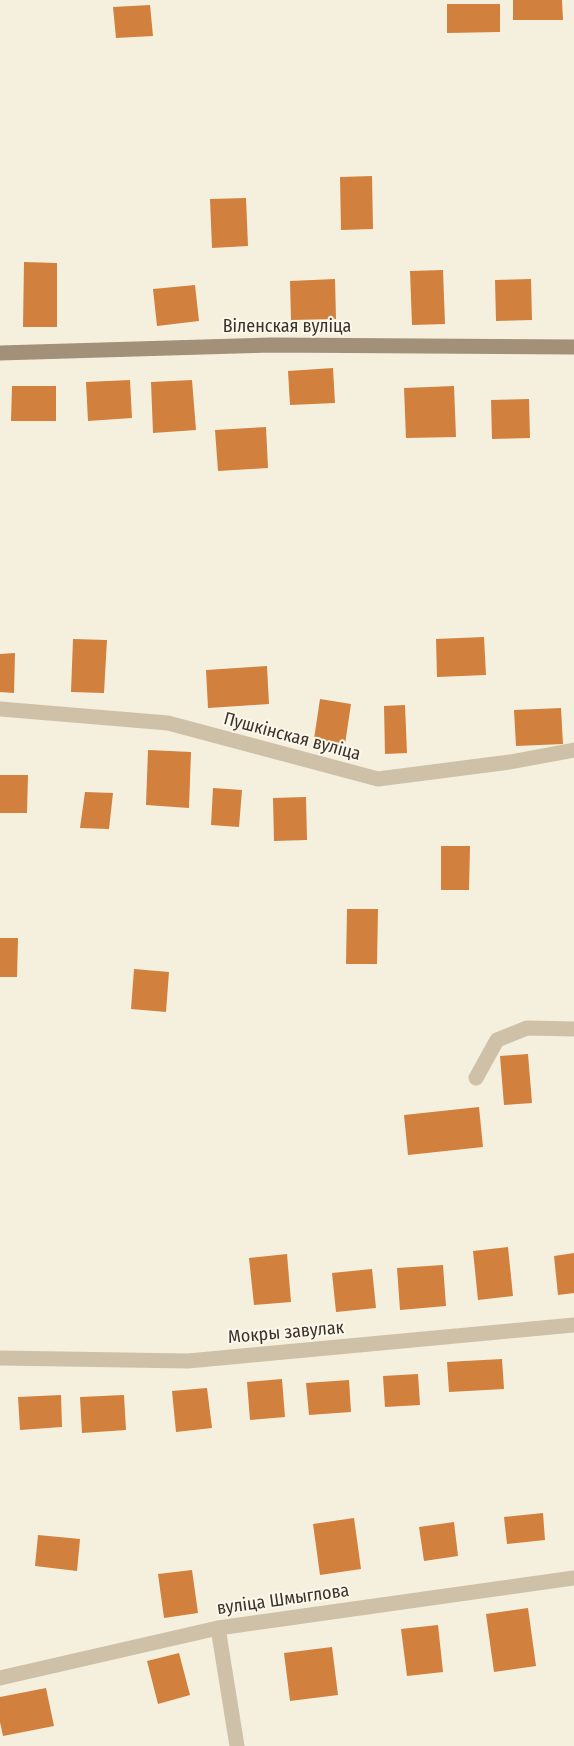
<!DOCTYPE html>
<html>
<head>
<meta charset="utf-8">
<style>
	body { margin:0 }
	canvas { display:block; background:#f5efdd }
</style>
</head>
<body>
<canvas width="574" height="1746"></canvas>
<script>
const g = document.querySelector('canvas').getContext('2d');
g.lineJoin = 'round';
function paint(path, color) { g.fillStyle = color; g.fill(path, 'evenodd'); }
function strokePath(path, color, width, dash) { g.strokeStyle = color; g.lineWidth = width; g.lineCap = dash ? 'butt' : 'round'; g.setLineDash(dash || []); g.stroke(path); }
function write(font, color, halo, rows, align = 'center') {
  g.font = font + ' "Fira Sans Condensed",sans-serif'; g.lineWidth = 4; g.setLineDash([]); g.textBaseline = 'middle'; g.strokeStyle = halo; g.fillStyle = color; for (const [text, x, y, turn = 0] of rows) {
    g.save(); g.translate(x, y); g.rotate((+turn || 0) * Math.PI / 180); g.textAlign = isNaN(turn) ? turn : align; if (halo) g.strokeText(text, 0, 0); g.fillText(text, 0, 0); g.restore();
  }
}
paint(new Path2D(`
	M513,0H562L563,20H513Z
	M447,4H500V32L447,33Z
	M150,5L153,36L116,38L113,7Z
	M372,176L373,229L341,230L340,177Z
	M246,198L248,246L212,248L210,199Z
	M24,262L57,263V327H23Z
	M443,270L445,324L412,325L410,271Z
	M335,279L336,319L291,320L290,281Z
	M531,279L532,320L496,321L495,280Z
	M195,285L199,321L157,326L153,289Z
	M333,368L335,403L290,405L288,371Z
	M130,380L132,418L88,421L86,382Z
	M192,380L196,430L153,433L151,382Z
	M12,386H56V421H11Z
	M454,386L456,437L406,438L404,388Z
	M529,399L530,438L492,439L491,400Z
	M266,427L268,468L218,471L215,430Z
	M484,637L486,675L437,677L436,639Z
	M73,639L107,640L104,693L71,692Z
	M15,653L14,693L0,692V654Z
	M267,666L269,704L208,708L206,670Z
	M320,699L351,704L345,744L314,739Z
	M405,705L407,753L385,754L384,706Z
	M561,708L563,744L516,746L514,710Z
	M148,750L191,752L189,808L146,805Z
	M0,775H28L27,813H0Z
	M213,788L242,790L239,827L211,825Z
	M85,792L113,793L109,829L80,828Z
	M306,797L307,840L274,841L273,798Z
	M441,846H470L469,890H441Z
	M347,909H378L377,964H346Z
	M0,938H18L17,977H0Z
	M134,969L169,972L166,1012L131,1009Z
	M528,1054L532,1103L504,1105L500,1056Z
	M479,1107L483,1147L408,1155L404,1115Z
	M508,1247L513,1296L478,1300L473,1251Z
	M574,1253V1293L558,1295L554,1256Z
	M287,1254L291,1302L254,1305L249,1258Z
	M443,1265L446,1306L400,1310L397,1268Z
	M372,1269L376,1308L336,1312L332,1273Z
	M502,1359L504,1389L449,1392L447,1362Z
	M418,1374L420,1405L385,1407L383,1376Z
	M282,1379L285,1417L250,1420L247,1382Z
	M349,1380L351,1412L309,1415L306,1383Z
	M207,1388L212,1428L176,1432L172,1391Z
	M61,1395L62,1427L20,1430L18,1397Z
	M124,1395L126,1430L82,1433L80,1397Z
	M543,1513L545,1540L507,1544L504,1517Z
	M354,1518L361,1569L320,1575L313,1524Z
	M454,1522L458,1556L424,1561L419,1527Z
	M38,1535L80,1539L77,1571L35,1566Z
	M192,1570L198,1613L164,1618L158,1574Z
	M528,1608L536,1666L494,1672L486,1614Z
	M438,1625L443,1672L407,1676L401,1629Z
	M332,1647L338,1695L290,1701L284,1653Z
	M179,1653L190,1695L158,1704L147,1661Z
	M46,1688L54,1726L3,1736L0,1722V1697Z`), '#d2803e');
strokePath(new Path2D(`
	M0,709L168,723L378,779L510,762L574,750
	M476,1078L497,1040L527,1028L574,1029
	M0,1358L188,1361L574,1325
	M218,1628L237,1746
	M0,1678L218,1628L574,1578`), '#cfc1a7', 15);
strokePath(new Path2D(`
	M0,353L271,345L574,347`), '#a39078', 15);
write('18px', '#3b3229', '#fcf7eb', [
	["Віленская вуліца",287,327],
	["Пушкінская вуліца",292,737,15],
	["Мокры завулак",286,1333,-5],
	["вуліца Шмыглова",283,1600,-8]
]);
</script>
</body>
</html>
